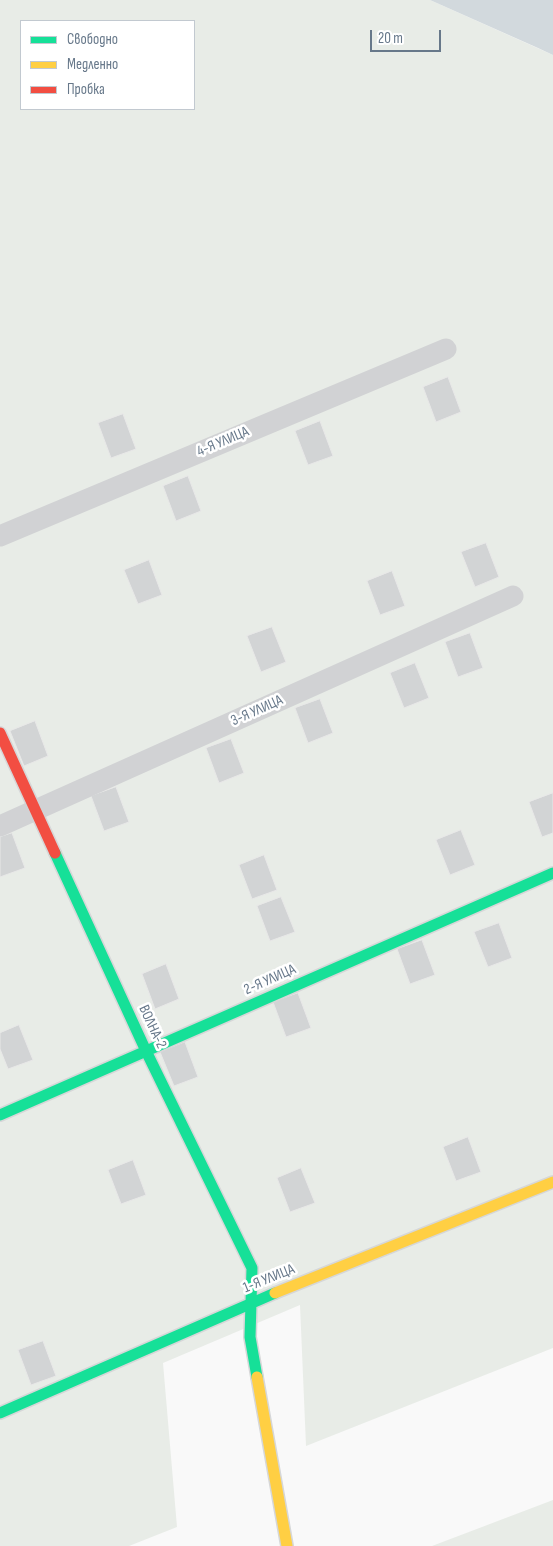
<!DOCTYPE html>
<html>
<head>
<meta charset="utf-8">
<style>
	body { margin:0 }
	#map { position:relative; width:553px; height:1546px; overflow:hidden; background:#f9f9f9; font-family:"Sofia Sans Condensed",sans-serif }
	canvas { display:block }
	.legend { position:absolute; left:20px; top:20px; width:175px; height:90px; box-sizing:border-box; background:#fff; border:1px solid #c2c9d0; margin:0; padding:6px 9px; list-style:none; font-size:15px; color:#67788a }
	.legend li { display:flex; align-items:center; gap:10px; height:25px }
	.legend b { width:25px; border:1px solid #c2c9d0 }
	.scale { position:absolute; left:370px; top:30px; width:71px; height:22px; box-sizing:border-box; border:2px solid #67788a; border-top:0; padding-left:6px; font-size:15px; line-height:18px; white-space:nowrap; color:#67788a; -webkit-text-stroke:4px #fff; paint-order:stroke }
</style>
</head>
<body>
<div id="map">
<canvas width="553" height="1546"></canvas>
<ul class="legend">
<li><b style="height:6px;background:#16e098"></b>Свободно</li>
<li><b style="height:6px;background:#ffcf43"></b>Медленно</li>
<li><b style="height:6px;background:#f24e42"></b>Пробка</li>
</ul>
<div class="scale">20 m</div>
</div>
<script>
const g = document.querySelector('canvas').getContext('2d');
g.lineJoin = 'round';
function paint(path, color) { g.fillStyle = color; g.fill(path, 'evenodd'); }
function strokePath(path, color, width, dash) { g.strokeStyle = color; g.lineWidth = width; g.lineCap = dash ? 'butt' : 'round'; g.setLineDash(dash || []); g.stroke(path); }
function write(font, color, halo, rows, align = 'center') {
  g.font = font + ' "Sofia Sans Condensed",sans-serif'; g.lineWidth = 5; g.setLineDash([]); g.textBaseline = 'middle'; g.strokeStyle = halo; g.fillStyle = color; for (const [text, x, y, turn = 0] of rows) {
    g.save(); g.translate(x, y); g.rotate((+turn || 0) * Math.PI / 180); g.textAlign = isNaN(turn) ? turn : align; if (halo) g.strokeText(text, 0, 0); g.fillText(text, 0, 0); g.restore();
  }
}
paint(new Path2D(`
	M0,0H430L553,55V1348L306,1446L300,1305L163,1363L177,1527L129,1546H0ZM21,21H194V109H21Z
	M553,1500V1546H432Z`), '#e8ece7');
paint(new Path2D(`
	M430,0H553V55L538,48Z`), '#d2d9dd');
const building = new Path2D(`
	M448,377L461,412L436,422L423,387Z
	M123,414L136,449L111,458L98,423Z
	M320,421L333,456L308,465L295,431Z
	M188,476L201,511L176,521L163,486Z
	M486,543L499,577L475,587L461,552Z
	M149,560L162,595L138,604L124,570Z
	M392,571L405,606L380,615L367,581Z
	M272,627L286,662L261,672L247,636Z
	M470,633L483,668L458,677L445,642Z
	M415,663L429,698L404,708L390,673Z
	M320,699L333,733L308,743L295,708Z
	M35,721L48,756L24,766L10,731Z
	M231,739L244,773L219,783L206,748Z
	M116,787L129,822L104,831L91,796Z
	M553,793V833L542,837L529,802Z
	M461,830L475,865L450,875L436,840Z
	M12,833L25,868L0,877V837Z
	M264,855L277,890L252,899L239,865Z
	M281,897L295,932L270,941L257,906Z
	M499,923L512,958L488,967L474,932Z
	M422,940L435,975L410,984L397,949Z
	M166,964L179,999L155,1009L142,974Z
	M298,993L311,1028L286,1037L273,1002Z
	M19,1025L33,1060L8,1069L0,1049V1033Z
	M185,1042L198,1077L174,1086L160,1052Z
	M468,1137L481,1172L456,1181L443,1147Z
	M133,1160L146,1195L121,1204L108,1170Z
	M301,1168L315,1203L290,1212L277,1178Z
	M43,1341L56,1376L31,1385L18,1350Z`);
paint(building, '#d2d4d5');
strokePath(building, '#e8e8e8', 1);
const fast = new Path2D(`
	M55,853L146,1051L252,1268L250,1337L257,1377
	M0,1115L553,873
	M0,1413L275,1293`);
const slow = new Path2D(`
	M275,1293L553,1182
	M257,1377L287,1546`);
const jam = new Path2D(`
	M0,733L55,853`);
strokePath(fast, '#d6d7d8', 14);
strokePath(slow, '#d6d7d8', 14);
strokePath(jam, '#d6d7d8', 14);
strokePath(new Path2D(`
	M0,536L446,349
	M0,826L513,596`), '#d1d2d4', 21);
strokePath(fast, '#16e098', 11);
strokePath(slow, '#ffcf43', 11);
strokePath(jam, '#f24e42', 11);
write('15px', '#67788a', '#fff', [
	["4-Я УЛИЦА",223,442,-23],
	["3-Я УЛИЦА",257,711,-24],
	["2-Я УЛИЦА",270,980,-24],
	["ВОЛНА-2",152,1027,65],
	["1-Я УЛИЦА",269,1279,-22]
]);
</script>
</body>
</html>
